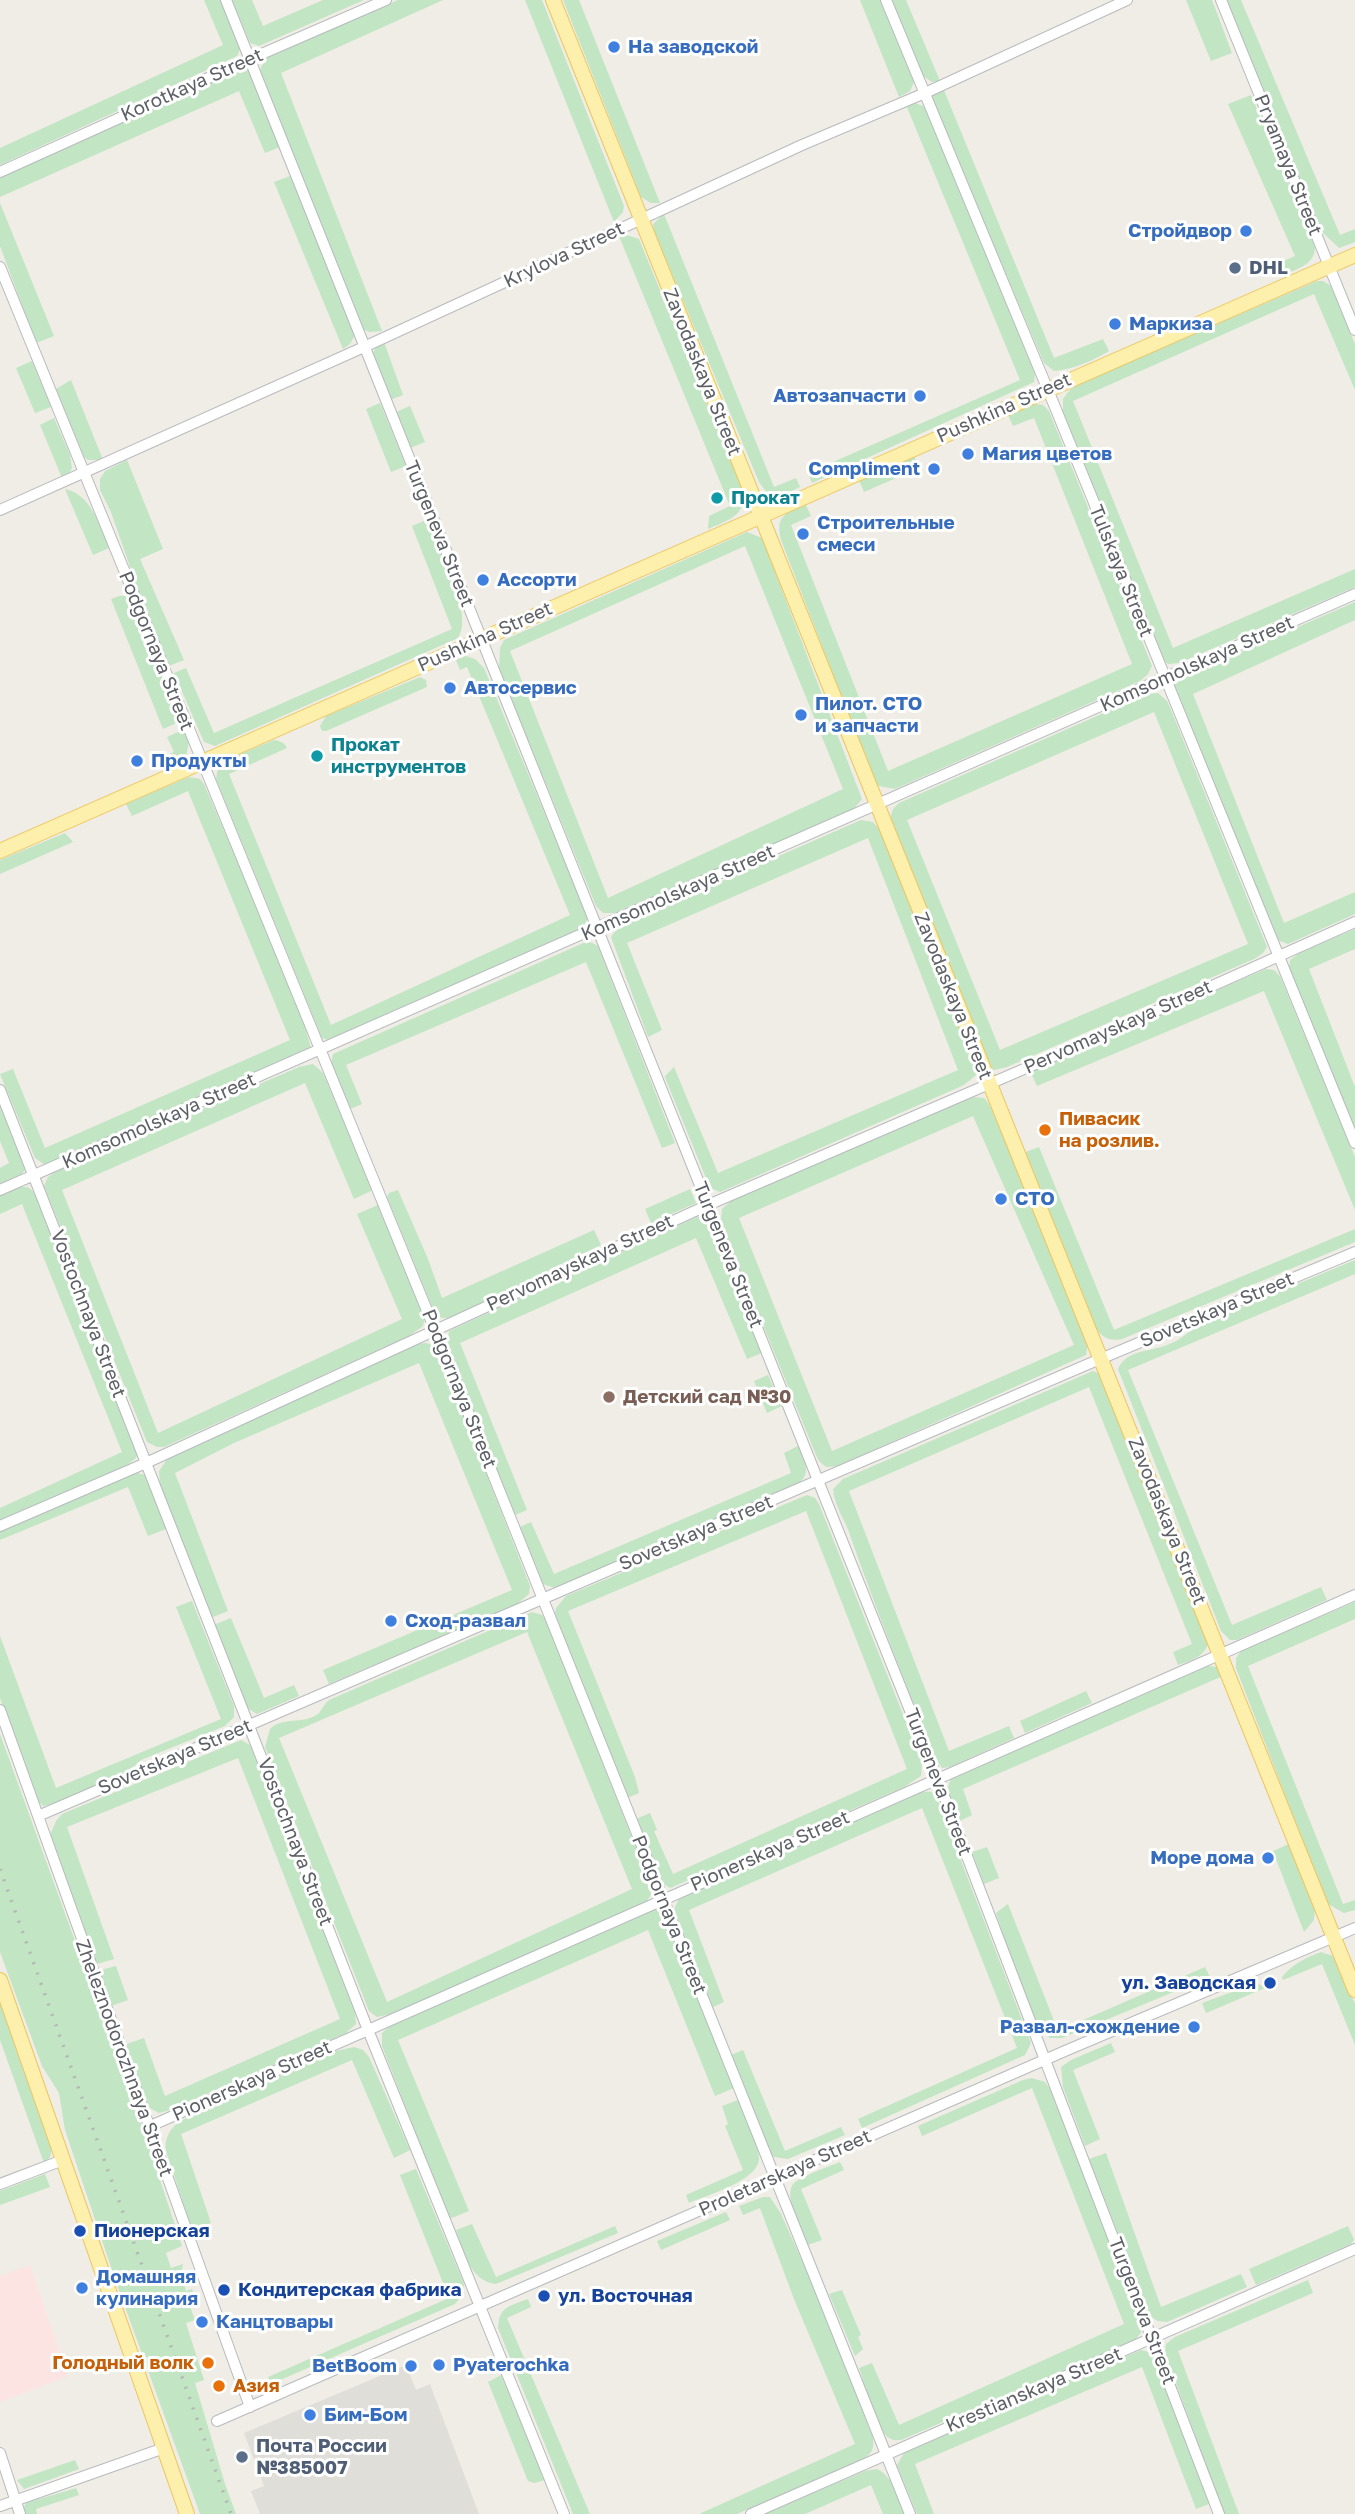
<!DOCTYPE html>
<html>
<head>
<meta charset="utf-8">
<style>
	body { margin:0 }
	canvas { display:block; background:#efede5 }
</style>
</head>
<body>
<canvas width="1355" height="2514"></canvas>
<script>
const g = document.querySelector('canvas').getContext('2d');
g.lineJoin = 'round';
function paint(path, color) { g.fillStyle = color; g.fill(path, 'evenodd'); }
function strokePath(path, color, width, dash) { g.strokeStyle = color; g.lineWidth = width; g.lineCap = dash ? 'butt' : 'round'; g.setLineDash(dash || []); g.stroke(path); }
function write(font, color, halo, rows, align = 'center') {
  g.font = font + ' "Golos Text",sans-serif'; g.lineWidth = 6; g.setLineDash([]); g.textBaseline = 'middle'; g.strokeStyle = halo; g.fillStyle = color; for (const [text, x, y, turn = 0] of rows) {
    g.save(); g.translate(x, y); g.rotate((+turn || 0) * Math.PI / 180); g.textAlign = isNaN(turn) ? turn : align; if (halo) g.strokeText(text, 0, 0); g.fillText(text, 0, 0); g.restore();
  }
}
paint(new Path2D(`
	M406,2365L416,2390L430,2384L479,2514H260L251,2491L264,2486L244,2433Z`), '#e0ded9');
paint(new Path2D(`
	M30,2265L68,2376L0,2402V2276Z`), '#fbe4e2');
paint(new Path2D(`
	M204,0H223L241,47L237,56L0,165V148L223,45Z
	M232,0H252L263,26L323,0H364L259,46L250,43Z
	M398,0H443L281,73L382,331L370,332L364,330L260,72L261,67L267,58Z
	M525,0H542L624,206L623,212L614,222Z
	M563,0H579L660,203H651L641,197Z
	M860,0H880L914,82L910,91L899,97Z
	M891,0H906L940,81L932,82L922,75Z
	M1186,0H1212L1232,53L1211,61Z
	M1225,0H1241L1340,235L1355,229V242L1339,248L1322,232Z
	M241,68L247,69L252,75L280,147L265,153L239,91L0,197V178Z
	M943,88L1054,358L1103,339L1109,351C1092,361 1074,369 1054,371L1044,363L931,98L933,93Z
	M1251,95L1315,247C1315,266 1294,270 1279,276L1274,265L1295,256L1228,104Z
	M915,103L926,107L1035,374L1034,382L812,483L808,473L1020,380L906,105Z
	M290,176L355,335L350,344L343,349L274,182Z
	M0,203L54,336L36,343L0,246Z
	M664,214L774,487L796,478L800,487L779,497L767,493L759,482L654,231L653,224Z
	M627,235L639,239L743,492C747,516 726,521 708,529L709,516L730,506L619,236Z
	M1317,281H1323L1331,286L1355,344V390L1314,294L1073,401L1173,648L1355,569V587L1179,663L1168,664L1160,658L1063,413V399L1072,387Z
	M384,342L403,395L390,400L372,355L377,345Z
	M32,361L51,407L35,413L16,368Z
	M71,380L103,460H88L84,457L56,389Z
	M380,403L406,466L391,472L366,409Z
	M1035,404L1043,405L1049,411L1152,666L1148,674L1140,681L895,789L879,786L875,783L781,540C775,515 786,513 806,505L811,516L791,525L888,771L1132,664L1034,418L1013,426L1008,415Z
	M410,406L425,442L410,448L394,413Z
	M54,418L70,455L72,468L70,472L62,478L40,425Z
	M914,456L919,468L864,492L859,480Z
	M127,460L163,549L140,559L184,660L169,666L137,587L111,512L100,490V479L105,471Z
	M65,489C91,494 100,526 109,548L93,555Z
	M426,520C437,547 475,612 458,638L215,746L204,742L174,673L186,668L214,733L452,629L412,526Z
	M747,532L762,538L862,799L852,811L614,913H603L596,906L499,669L500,648L504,640ZM745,546L843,789L608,898L510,651Z
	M119,596H128L132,598L181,721L163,729L111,599Z
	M1355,602V620L1193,694L1284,923L1355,892V914L1288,944L1274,939L1174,685L1186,676Z
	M466,656L475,659L484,668L588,918L581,930L334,1042L322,1038L320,1033L216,779L219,763L274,740C280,741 284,742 287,748L229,774L331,1025L570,915L467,667L460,670L456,660Z
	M420,677L426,680L427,687L326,731H322L320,726L326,716Z
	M1158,693L1167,701L1171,710L1267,947L1263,953L1254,959L1007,1067L994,1070L989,1068L892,828C890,817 890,810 899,803L1147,694ZM1154,712L1248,944L1000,1050L907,820Z
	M185,729L189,740L186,757L168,767L159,764L156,760L174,752L167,737Z
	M189,777L200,779L204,784L298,1003L311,1048L45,1165L35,1158L0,1074L13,1069L45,1148L290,1040L188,791L132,816L126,804Z
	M861,820L873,822L880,830L976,1070V1075L964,1085L725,1190L720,1192L710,1188L666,1080L665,1076L674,1067L718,1173L958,1070L868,838L627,943L662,1030L648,1037L611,937L619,926Z
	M65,833L73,842L0,874V860Z
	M1355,929V949L1309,969L1355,1087V1129L1289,969L1290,960L1299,953Z
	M588,941L598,946L675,1143L662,1148L586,962L346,1065L362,1104L350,1109L331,1063L333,1054Z
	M1266,969L1274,970L1280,976L1355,1157V1210L1264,991L1037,1086L1030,1071Z
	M313,1064L323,1073L373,1190L354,1199L305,1083L62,1190L158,1433L402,1319L357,1214L378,1205L425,1316L423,1326L409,1336L164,1447H157L147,1442L44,1186L48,1177L55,1172L299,1067Z
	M973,1097L984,1098L989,1104L1089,1339L1086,1355L838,1466L826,1467L819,1461L816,1455L721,1222L722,1209L732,1200ZM973,1116L1074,1345L832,1451L739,1218Z
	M0,1102L25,1170L20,1176L0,1186V1168L9,1163L0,1141Z
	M1039,1147L1114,1330L1355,1229V1242L1122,1339C1109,1342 1101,1337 1095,1326L1023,1153Z
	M20,1187H28L34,1192L138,1452L136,1458L127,1465L0,1521V1508L122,1452L22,1204L0,1214V1195Z
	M690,1189L696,1203L651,1223L645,1209Z
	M398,1190L428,1259L442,1298L594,1230L601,1245L450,1318H442L435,1314L387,1197L389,1193Z
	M699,1216L708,1222L762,1353L747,1359L696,1238L460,1343L527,1510L515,1515L447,1346L449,1331Z
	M1355,1260V1274L1128,1370L1232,1625L1321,1587L1327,1600L1237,1640H1230L1221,1631L1118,1369C1127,1349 1150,1352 1167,1345C1179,1341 1186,1334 1196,1326Z
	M426,1343L432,1345L440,1355L530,1586L529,1594L517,1604L329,1684L323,1670L512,1590L419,1363L234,1443L175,1473L228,1611L208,1619L160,1485L159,1471L168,1458L417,1344Z
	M1093,1371L1100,1374L1209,1641C1205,1657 1192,1660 1178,1665L1173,1652L1192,1644L1089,1387L849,1491L949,1751L1009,1726L1014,1738L950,1767L942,1768L935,1758C906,1684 876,1610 850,1535C845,1519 834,1506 833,1489L843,1479Z
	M768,1375L782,1406L767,1413L754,1381Z
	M798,1446C803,1458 812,1472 800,1482L555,1588L543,1584L520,1527L531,1522L554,1574L791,1473L784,1453Z
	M134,1472L145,1475L166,1529L148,1536L128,1487L0,1540V1529Z
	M807,1495L815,1498L819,1504L922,1762L921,1776L904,1787L670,1888L662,1883L636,1819L650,1813L657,1830L654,1831L673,1874L907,1769L806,1511L568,1611L635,1777L639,1793L627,1798L555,1614L556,1608L566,1596Z
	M192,1601L234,1706V1717L225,1726L141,1760C132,1773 60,1804 43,1806L38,1801L0,1698V1636L56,1788L221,1719L176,1607Z
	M1355,1602V1619L1248,1666L1343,1904L1355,1900V1910L1344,1913L1328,1904L1323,1893L1236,1668V1658L1242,1650Z
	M532,1612L542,1615L546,1620L653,1891L647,1901L639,1906L391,2014L377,2017L369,2011L265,1747L270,1729C283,1716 303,1725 318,1714C322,1710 324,1704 329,1700ZM527,1632L632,1889L387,2002L279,1738Z
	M231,1618L264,1698L294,1685L299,1696L257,1714L247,1708L211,1626Z
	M1208,1666L1217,1667L1225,1675L963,1789L972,1815L958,1822C952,1805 941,1790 954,1775Z
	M1086,1691L1092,1703L1025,1733L1020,1721Z
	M0,1734L143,2129L182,2246L166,2253L171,2268L183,2264L181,2275L186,2291L192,2289L194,2296L187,2299L195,2320L186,2323L204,2380L195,2383L225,2484L236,2514H200L116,2282L65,2130L59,2093L42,2066L0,1952Z
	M241,1740L250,1745L355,2013L356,2024L346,2033L170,2110L159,2113L146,2106L124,2045L144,2038L165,2096L340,2019L238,1758L67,1827L114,1959L97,1964L50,1835L56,1821L62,1814Z
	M916,1791L932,1792L938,1801L1031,2043L1025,2055L862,2128L858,2119L1017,2048L922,1808L689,1910L724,2002L713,2007L674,1909L679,1899L694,1889Z
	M1289,1844L1315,1908L1314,1920L1304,1932L1273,1851Z
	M987,1847L999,1878L984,1884L972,1852Z
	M1008,1904L1058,2031L1205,1967L1210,1977L1062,2038H1050C1027,2019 1006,1943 996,1913Z
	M654,1909L661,1912L665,1916L734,2088L715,2096L648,1930L398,2040L469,2211L449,2219L382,2046V2033L391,2025Z
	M1321,1952L1336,1957L1355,2004V2045L1322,1964L1283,1980L1282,1977C1292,1964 1306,1958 1321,1952Z
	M116,1966L128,2000L111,2006L100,1974L104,1969Z
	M1257,1983L1265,1988L1206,2013L1202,2003Z
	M0,2003L52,2149L50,2157L44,2163L0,2040Z
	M1111,2043L1115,2052L1073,2070L1100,2139L1085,2146L1063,2087L1061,2067L1071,2060Z
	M354,2047L363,2050L369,2057L410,2150L394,2158L352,2060L181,2134L211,2223L200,2227L190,2224L166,2151C164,2138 170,2129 180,2121L332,2052Z
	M743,2050L785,2151L841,2127L845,2135L788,2159L774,2157L769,2152L731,2055Z
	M1032,2078L1045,2082L1050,2089L1139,2317L1142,2331L1136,2339L901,2440C895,2440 894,2441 889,2438C876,2429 865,2384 859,2368L872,2363L899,2425L1124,2324L1032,2088L922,2136L918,2126L1023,2080Z
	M738,2100C744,2115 758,2141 759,2157C761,2180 707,2195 689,2203L686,2195L743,2170L725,2126L728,2124L722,2106Z
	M1106,2153L1161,2307L1241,2274L1247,2287L1167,2322L1158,2321L1151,2317L1089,2159Z
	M840,2162L844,2170L801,2189L822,2240L808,2245C802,2232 782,2195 794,2183C804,2175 828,2167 840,2162Z
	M416,2169L464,2284L463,2294L455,2304L271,2384L268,2377L449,2298L400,2175Z
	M45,2174L50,2187L0,2205V2191Z
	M763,2197H770L781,2214L816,2292L873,2438C874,2450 872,2454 861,2460L737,2514H699L855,2444L794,2299L760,2208L743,2215L739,2206Z
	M726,2212L730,2220L661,2250L657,2241Z
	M472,2224L496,2277L615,2226L618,2233L496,2284C470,2281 464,2252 456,2230Z
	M1348,2226L1354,2240L1351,2244L1256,2285L1249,2269Z
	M1308,2280L1313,2293L1178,2351L1239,2514H1224L1165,2353L1166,2344L1175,2337Z
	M842,2290L861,2335L858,2337L863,2349L855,2356L829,2294Z
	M528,2299L531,2307L507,2318L590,2514H573L498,2328C499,2306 510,2306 528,2299Z
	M1141,2350L1149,2352L1155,2361L1209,2504L1196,2509L1142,2367L915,2464L934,2514H917L897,2465L905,2451Z
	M501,2375L545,2480L534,2483L528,2481L488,2382Z
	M75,2460L79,2469L24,2489L17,2480Z
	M877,2469C893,2476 899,2499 906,2514H883L871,2485L805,2514H764L865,2471Z
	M76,2488L79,2495L36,2509L37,2514H24L23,2509L26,2503Z`), '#c2e5c3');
const minor = new Path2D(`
	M226,0L937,1778L1219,2514
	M886,0L1055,407L1355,1143
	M1221,0L1355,330
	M0,172L250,59L386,0
	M0,267L435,1330L910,2514
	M0,510L364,347L802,145L925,93L1127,0
	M0,1090L368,2030L564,2514
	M0,1190L1355,594
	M0,1526L146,1463L708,1205L1089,1041L1355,922
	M0,1710L250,2407
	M38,1816L1086,1365L1355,1252
	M148,2127C551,1950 952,1770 1355,1595
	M0,2184L63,2160
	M217,2421L1065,2051L1355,1928
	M0,2453L20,2514
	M0,2506L164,2448
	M751,2514L1355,2249`);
const major = new Path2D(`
	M553,0L1355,1990
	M0,851L1355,255
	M0,1980L187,2514`);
strokePath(minor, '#b7babe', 12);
strokePath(major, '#edc660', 16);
strokePath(minor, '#fff', 10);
strokePath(major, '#fcf0ac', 14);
strokePath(new Path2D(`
	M0,1869L231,2514`), '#b5b6b6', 3.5, [2, 9]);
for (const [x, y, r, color] of [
	[614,47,7,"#3f7fe0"],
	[1246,231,7,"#3f7fe0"],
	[1235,268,7,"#5c6f8a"],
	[1115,324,7,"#3f7fe0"],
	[920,396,7,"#3f7fe0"],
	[968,454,7,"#3f7fe0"],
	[934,469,7,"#3f7fe0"],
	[717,498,7,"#0f9aa8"],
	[803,534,7,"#3f7fe0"],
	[483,580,7,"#3f7fe0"],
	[450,688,7,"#3f7fe0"],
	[801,715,7,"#3f7fe0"],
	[317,756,7,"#0f9aa8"],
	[137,761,7,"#3f7fe0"],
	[1045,1130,7,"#e8710a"],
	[1001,1199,7,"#3f7fe0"],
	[609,1397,7,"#8d6e63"],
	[391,1621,7,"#3f7fe0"],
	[1268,1858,7,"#3f7fe0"],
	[1270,1983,7,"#1a4fb4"],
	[1194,2027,7,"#3f7fe0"],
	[80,2231,7,"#1a4fb4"],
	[82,2288,7,"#3f7fe0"],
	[224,2290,7,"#1a4fb4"],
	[544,2296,7,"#1a4fb4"],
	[202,2322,7,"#3f7fe0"],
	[208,2363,7,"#e8710a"],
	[439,2365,7,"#3f7fe0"],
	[411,2366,7,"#3f7fe0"],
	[219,2386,7,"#e8710a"],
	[310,2415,7,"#3f7fe0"],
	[242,2457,7,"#5c6f8a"]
]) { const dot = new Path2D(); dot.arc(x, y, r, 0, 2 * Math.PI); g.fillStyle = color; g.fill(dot); strokePath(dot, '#fff', 2.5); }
write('bold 19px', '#366cbe', '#fff', [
	["На заводской",628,47],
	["Стройдвор",1232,231,"right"],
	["Маркиза",1129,324],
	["Автозапчасти",906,396,"right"],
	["Магия цветов",982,454],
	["Compliment",920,469,"right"],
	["Строительные",817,523],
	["смеси",817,545],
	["Ассорти",497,580],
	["Автосервис",464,688],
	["Пилот. СТО",815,704],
	["и запчасти",815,726],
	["Продукты",151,761],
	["СТО",1015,1199],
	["Сход-развал",405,1621],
	["Море дома",1254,1858,"right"],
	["Развал-схождение",1180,2027,"right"],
	["Домашняя",96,2277],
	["кулинария",96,2299],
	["Канцтовары",216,2322],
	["Pyaterochka",453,2365],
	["BetBoom",397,2366,"right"],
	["Бим-Бом",324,2415]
], 'left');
write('19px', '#5d6065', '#fff', [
	["Korotkaya Street",192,85,-24],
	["Pryamaya Street",1288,165,68],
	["Krylova Street",564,255,-25],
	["Zavodaskaya Street",702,372,68],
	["Pushkina Street",1004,408,-24],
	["Turgeneva Street",439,534,68],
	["Tulskaya Street",1121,571,68],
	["Pushkina Street",485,637,-24],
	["Podgornaya Street",156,651,68],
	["Komsomolskaya Street",1197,664,-24],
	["Komsomolskaya Street",678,893,-24],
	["Zavodaskaya Street",953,996,68],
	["Pervomayskaya Street",1118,1027,-24],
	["Komsomolskaya Street",159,1121,-24],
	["Turgeneva Street",728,1255,68],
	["Pervomayskaya Street",580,1263,-25],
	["Sovetskaya Street",1217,1310,-23],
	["Vostochnaya Street",88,1314,69],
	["Podgornaya Street",459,1389,68],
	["Zavodaskaya Street",1167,1521,68],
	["Sovetskaya Street",696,1533,-23],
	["Sovetskaya Street",175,1757,-23],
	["Turgeneva Street",938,1782,69],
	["Vostochnaya Street",295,1842,69],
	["Pionerskaya Street",770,1851,-24],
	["Podgornaya Street",669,1915,68],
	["Zheleznodorozhnaya Street",124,2058,70],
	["Pionerskaya Street",252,2081,-24],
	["Proletarskaya Street",785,2173,-24],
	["Turgeneva Street",1142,2311,69],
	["Krestianskaya Street",1034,2390,-23]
]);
write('bold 19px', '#4e5e75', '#fff', [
	["DHL",1249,268],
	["Почта России",256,2446],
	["№385007",256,2468]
], 'left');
write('bold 19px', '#0d838f', '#fff', [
	["Прокат",731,498],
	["Прокат",331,745],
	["инструментов",331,767]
], 'left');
write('bold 19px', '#c56008', '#fff', [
	["Пивасик",1059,1119],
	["на розлив.",1059,1141],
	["Голодный волк",194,2363,"right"],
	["Азия",233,2386]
], 'left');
write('bold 19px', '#785e54', '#fff', [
	["Детский сад №30",623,1397]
], 'left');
write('bold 19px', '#164399', '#fff', [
	["ул. Заводская",1256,1983,"right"],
	["Пионерская",94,2231],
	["Кондитерская фабрика",238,2290],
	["ул. Восточная",558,2296]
], 'left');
</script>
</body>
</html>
